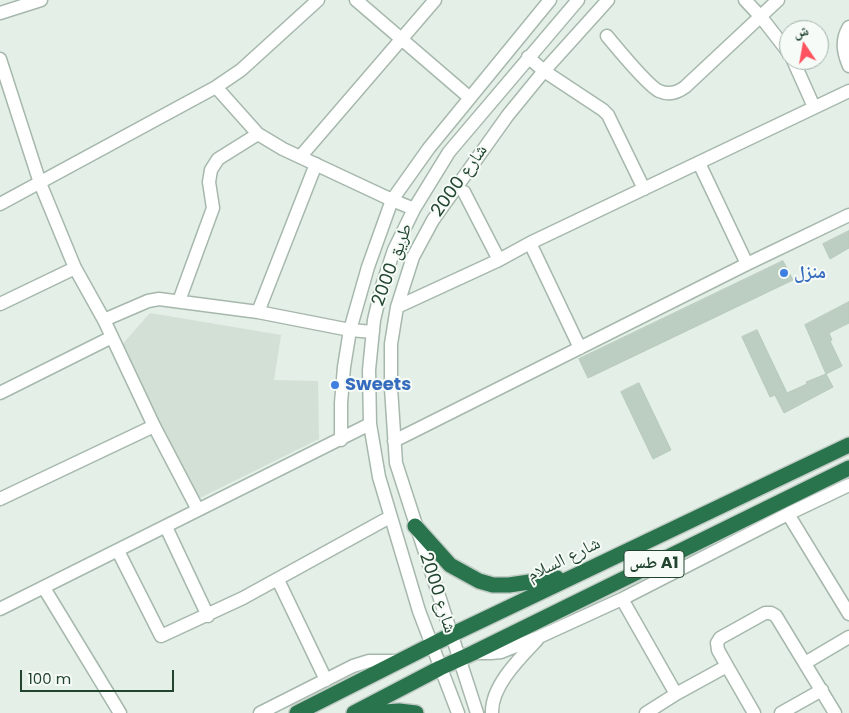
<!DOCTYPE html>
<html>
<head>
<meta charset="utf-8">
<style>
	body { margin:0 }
	#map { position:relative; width:849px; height:713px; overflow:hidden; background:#e4efe7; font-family:Poppins,"Noto Naskh Arabic",sans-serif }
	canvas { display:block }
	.north { position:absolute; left:779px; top:20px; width:50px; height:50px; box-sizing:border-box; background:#f6fbf7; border:1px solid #a1b2a7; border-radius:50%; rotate:348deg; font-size:14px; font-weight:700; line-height:20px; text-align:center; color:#21442f }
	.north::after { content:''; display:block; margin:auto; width:18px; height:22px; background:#ff5360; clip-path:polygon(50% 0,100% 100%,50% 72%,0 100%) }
	.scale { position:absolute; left:20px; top:670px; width:154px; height:22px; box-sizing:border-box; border:2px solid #21442f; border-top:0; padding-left:6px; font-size:15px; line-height:18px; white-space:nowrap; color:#21442f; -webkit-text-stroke:4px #f6fbf7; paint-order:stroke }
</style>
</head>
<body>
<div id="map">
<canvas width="849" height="713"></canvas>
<div class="north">ش</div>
<div class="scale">100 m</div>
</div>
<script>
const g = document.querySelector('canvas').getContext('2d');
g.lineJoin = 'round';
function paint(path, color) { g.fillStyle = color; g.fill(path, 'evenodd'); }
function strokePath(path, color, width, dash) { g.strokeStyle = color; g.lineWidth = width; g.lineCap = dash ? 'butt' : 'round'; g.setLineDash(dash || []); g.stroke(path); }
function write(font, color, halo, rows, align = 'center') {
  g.font = font + ' Poppins,"Noto Naskh Arabic",sans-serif'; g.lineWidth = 4; g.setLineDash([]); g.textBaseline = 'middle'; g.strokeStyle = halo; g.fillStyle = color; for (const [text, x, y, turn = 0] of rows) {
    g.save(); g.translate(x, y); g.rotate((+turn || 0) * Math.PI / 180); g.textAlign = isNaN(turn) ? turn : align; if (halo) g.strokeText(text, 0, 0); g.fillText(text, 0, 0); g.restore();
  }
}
paint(new Path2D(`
	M150,313L281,335L274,380L318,381L319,439L200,498L118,349Z`), '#d2e0d5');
const building = new Path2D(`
	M849,231V248L830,259L823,244Z
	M783,261L793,280L588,378L579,359Z
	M849,302V323L829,333L832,340L830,341L842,366L826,374L805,325Z
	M757,330L787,393L807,384L806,382L826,374L833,387L784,413L775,395L770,397L742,337Z
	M639,383L671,450L653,459L621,392Z`);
paint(building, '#bccec1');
strokePath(building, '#b6cabb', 1);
const minor = new Path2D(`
	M356,0L470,98
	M745,0L761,17L789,53
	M0,13L41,0
	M849,27C841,40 843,52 849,66
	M607,36C617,48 648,86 659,91C668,95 677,93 685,87L778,0
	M528,57L544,71L603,110L608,115L644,189
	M0,59L40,183L75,268L104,320L154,426L198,510
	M793,60L814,107
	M216,87L241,70L318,0
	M300,157L435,0
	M699,163L747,264
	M464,192L499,260
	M0,204L216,87L258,134L283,149L392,200L414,209
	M530,243L580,348
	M179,301L213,208L209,182L211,170L218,159L258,134
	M0,304L75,268
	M397,307L499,260L530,243L849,91
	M258,312L316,164
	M104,320L148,301L159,299L258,312L350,330L373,332
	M0,393L112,337
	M341,440V403L344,367L350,330L368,267L392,200L429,148L550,0
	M394,441L747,264L849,215
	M0,499L154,426
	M788,514L849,614
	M166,527L208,616
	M118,551L161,636L243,598L390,517
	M278,580L326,680
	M44,588L120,713
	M622,599L676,694L646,713
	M0,609L370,424
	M473,653H491L501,652L539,637L622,599L788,514L849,485
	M805,663L849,637
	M727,666L718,650L717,643L720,638L765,613H771L776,616L835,713
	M676,694L727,666L754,713
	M260,713L353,666L369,661H399
	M458,713L419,611L379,477L370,424L369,370L374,320L382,286L394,250L414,209L449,152L578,0
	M477,713L396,463L391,388V344L397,307L413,257L433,220L508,115L544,71L608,0
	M492,713C491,686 520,658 537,640
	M781,713L822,690`);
const highway = new Path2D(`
	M415,526L450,565L479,581L493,585H509L557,578
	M297,713L451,635L849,445
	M354,713L440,668L473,653L849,468
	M370,713L399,711L416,713`);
strokePath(minor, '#a6b8ac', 15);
strokePath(highway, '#c1cbc5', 18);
strokePath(minor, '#fff', 12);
strokePath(highway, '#29744c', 15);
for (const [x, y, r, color] of [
	[784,273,5,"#3f7fe0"],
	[335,385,5,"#3f7fe0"]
]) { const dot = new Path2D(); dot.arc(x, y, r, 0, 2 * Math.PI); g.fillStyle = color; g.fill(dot); strokePath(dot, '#f6fbf7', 2); }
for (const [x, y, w] of [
	[654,564,60]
]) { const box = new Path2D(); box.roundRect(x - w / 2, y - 13.5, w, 27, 4); g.fillStyle = '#f6fbf7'; g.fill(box); strokePath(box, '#21442f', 1); }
write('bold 16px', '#21442f', null, [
	["طس A1",654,564]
]);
write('18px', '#21442f', '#f6fbf7', [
	["شارع 2000",460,181,-55],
	["طريق 2000",393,265,-70],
	["شارع السلام",564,560,-26],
	["شارع 2000",437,593,72]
]);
write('bold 18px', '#366cbe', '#f6fbf7', [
	["منزل",794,273],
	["Sweets",345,385]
], 'left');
</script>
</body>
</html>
